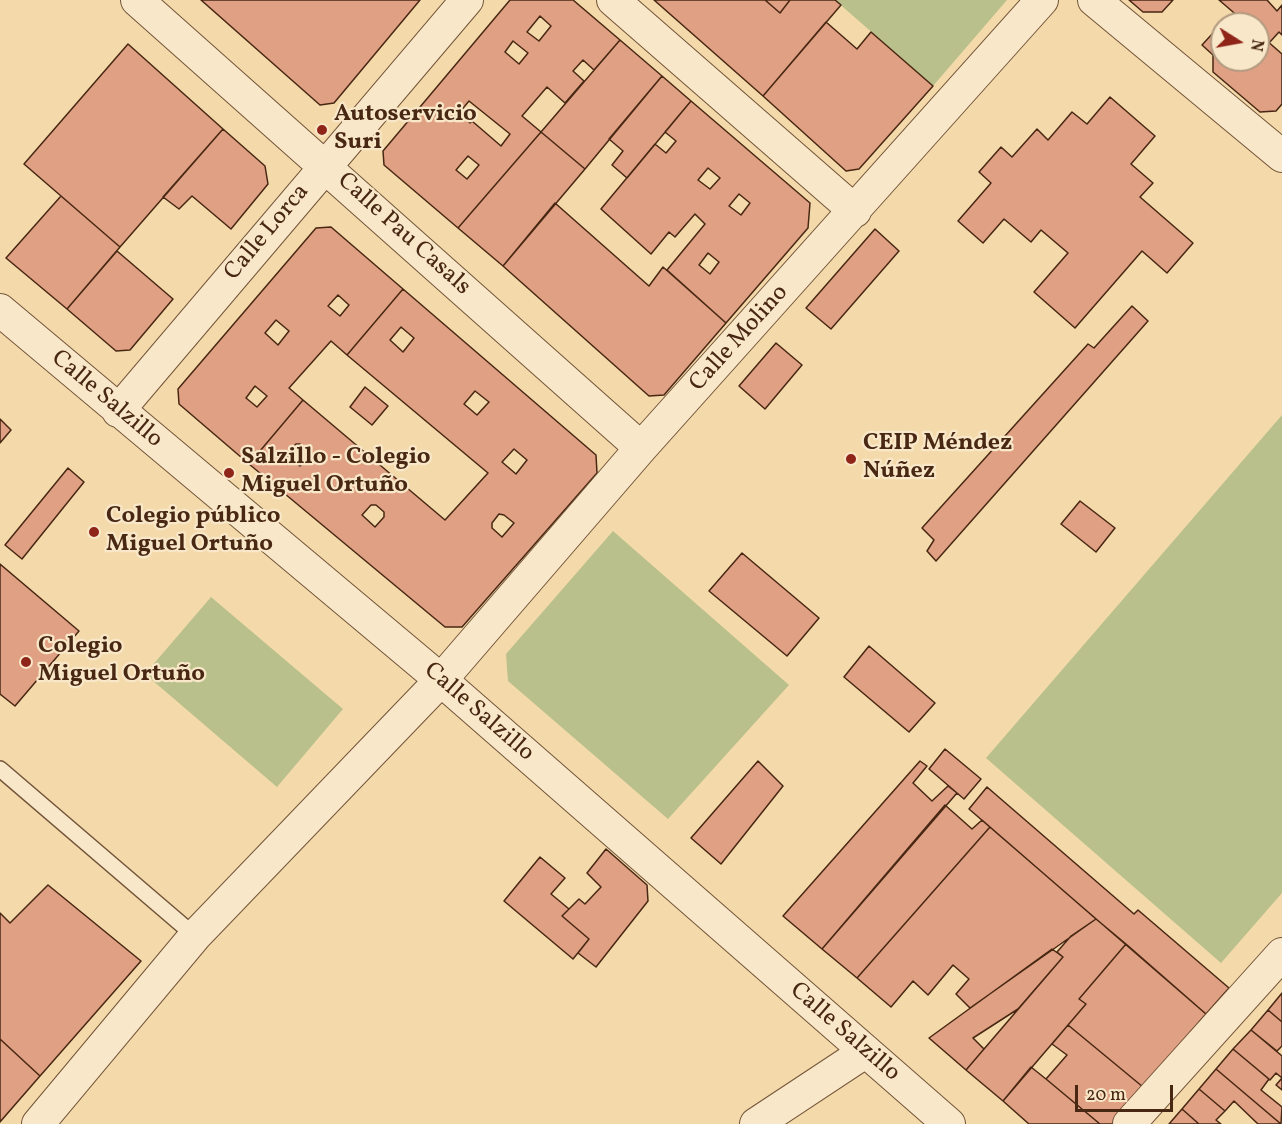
<!DOCTYPE html>
<html>
<head>
<meta charset="utf-8">
<style>
	body { margin:0 }
	#map { position:relative; width:1282px; height:1124px; overflow:hidden; background:#f4daab; font-family:Vollkorn,serif }
	canvas { display:block }
	.north { position:absolute; left:1210px; top:12px; width:60px; height:60px; box-sizing:border-box; background:#f8e7c8; border:2px solid #b29a80; border-radius:50%; rotate:101deg; font-size:16px; font-weight:700; line-height:24px; text-align:center; color:#482713 }
	.north::after { content:''; display:block; margin:auto; width:21px; height:27px; background:#8f2418; clip-path:polygon(50% 0,100% 100%,50% 72%,0 100%) }
	.scale { position:absolute; left:1075px; top:1085px; width:98px; height:27px; box-sizing:border-box; border:3px solid #482713; border-top:0; padding-left:8px; font-size:18px; line-height:21px; white-space:nowrap; color:#482713; -webkit-text-stroke:4px #f8e7c8; paint-order:stroke }
</style>
</head>
<body>
<div id="map">
<canvas width="1282" height="1124"></canvas>
<div class="north">N</div>
<div class="scale">20 m</div>
</div>
<script>
const g = document.querySelector('canvas').getContext('2d');
g.lineJoin = 'round';
function paint(path, color) { g.fillStyle = color; g.fill(path, 'evenodd'); }
function strokePath(path, color, width, dash) { g.strokeStyle = color; g.lineWidth = width; g.lineCap = dash ? 'butt' : 'round'; g.setLineDash(dash || []); g.stroke(path); }
function write(font, color, halo, rows, align = 'center') {
  g.font = font + ' Vollkorn,serif'; g.lineWidth = 4.5; g.setLineDash([]); g.textBaseline = 'middle'; g.strokeStyle = halo; g.fillStyle = color; for (const [text, x, y, turn = 0] of rows) {
    g.save(); g.translate(x, y); g.rotate((+turn || 0) * Math.PI / 180); g.textAlign = isNaN(turn) ? turn : align; if (halo) g.strokeText(text, 0, 0); g.fillText(text, 0, 0); g.restore();
  }
}
paint(new Path2D(`
	M835,0H1007L933,86Z
	M1282,415V893L1221,963L986,758Z
	M613,531L789,685L668,819L508,681L506,654Z
	M211,597L343,709L277,787L145,674Z`), '#b9c08b');
const building = new Path2D(`
	M201,0H420L334,103L320,105Z
	M510,0H573L620,40L594,70L583,60L573,71L584,81L565,103L547,87L522,116L541,132L458,228L384,165L383,151ZM540,16L551,26L539,41L527,32ZM513,41L528,53L519,64L505,52ZM469,101L510,134L501,146L472,121L470,123L459,113ZM468,156L479,165L467,179L456,170Z
	M654,0H765L780,13L790,0H835L841,5L763,96Z
	M765,0H790L780,13Z
	M1129,0H1173L1162,12H1143Z
	M1219,0H1267L1277,11L1282,5V35L1279,32L1269,43L1258,33V24H1247Z
	M826,22L857,49L871,32L933,86L859,169L846,171L763,96Z
	M1213,33L1222,42V60H1258V33L1282,54V104L1276,111L1260,112L1213,72V55L1202,45Z
	M620,40L662,76L585,169L541,132Z
	M128,44L223,129L120,247L24,164Z
	M662,76L691,101L627,178L612,165L623,151L609,139Z
	M1110,97L1155,136L1131,164L1153,183L1140,197L1193,243L1167,273L1142,251L1075,328L1034,292L1068,253L1041,230L1031,242L1004,219L983,243L958,221L991,183L979,172L1001,147L1012,157L1037,129L1048,140L1072,112L1087,124Z
	M691,101L810,203L808,228L726,323L667,270L705,224L695,214L675,237L669,232L651,254L601,209L655,144L666,153L676,141L665,132ZM708,168L720,178L710,189L698,180ZM739,194L750,203L741,215L729,206ZM708,253L719,262L710,274L699,265Z
	M223,129L265,166L268,184L231,229L192,196L179,209L163,197Z
	M541,132L585,169L503,266L458,228Z
	M61,196L120,247L67,309L6,258Z
	M555,203L649,286L663,267L726,323L664,395L649,396L503,266Z
	M331,227L403,289L347,355L331,341L289,388L303,400L249,464L179,404L178,389L316,228ZM338,295L349,305L340,316L328,306ZM276,320L289,331L278,345L265,333ZM255,386L267,396L257,407L246,398Z
	M875,229L899,251L831,329L806,308Z
	M117,251L173,299L130,350L116,351L67,309Z
	M403,289L596,455L597,473L462,627H445L249,464L303,400L445,520L488,473L347,355ZM401,327L414,338L403,352L390,340ZM475,391L489,402L477,415L464,404ZM296,444H300L309,451V456L300,466L286,455ZM514,449L527,460L516,474L502,462ZM371,505H376L384,512V517L375,527L362,515ZM499,514L504,515L514,523L502,537L492,528V523Z
	M1132,306L1148,321L936,561L927,551L934,540L922,528L1088,344L1094,348Z
	M776,343L802,365L765,409L739,386Z
	M365,387L388,406L372,425L350,407Z
	M0,419L11,430L0,443Z
	M68,468L84,482L22,559L5,545Z
	M1080,501L1115,528L1096,552L1061,524Z
	M742,553L819,618L787,656L709,591Z
	M0,564L79,631L15,706L0,694Z
	M869,646L935,703L909,732L844,677Z
	M945,749L981,779L964,799L929,769Z
	M758,761L783,786L721,864L691,838Z
	M920,761L927,766L913,783L932,801L948,786L957,793L822,949L783,916Z
	M987,787L1134,914L1138,910L1229,988L1206,1014L969,809Z
	M945,805L972,829L982,820L990,827L857,978L822,949Z
	M990,827L1096,919L970,1008L956,994L969,979L953,965L928,995L913,981L891,1007L857,978Z
	M606,849L647,885L648,901L596,967L578,953L589,939L562,916L579,899L585,904L601,887L587,873Z
	M540,857L565,878L551,894L569,909L562,916L589,939L573,959L504,901Z
	M48,885L141,961L40,1076L0,1039V913L10,923Z
	M1096,919L1126,944L1079,999L1086,1004L1003,1101L966,1070L1063,957L1057,952L1071,936Z
	M1126,944L1206,1014L1143,1087L1068,1025L1086,1004L1079,999Z
	M1052,949L1063,957L1018,1009L973,1038L984,1049L966,1070L929,1038Z
	M1282,993V1022L1268,1010Z
	M1268,1010L1282,1022V1046L1277,1051L1251,1030Z
	M1068,1025L1143,1087L1112,1124H1100L1046,1079L1067,1055L1052,1044Z
	M1251,1030L1282,1056V1090L1276,1085L1282,1078L1276,1073L1270,1080L1233,1049Z
	M0,1039L40,1076L0,1122Z
	M1233,1049L1269,1079L1261,1090L1282,1107L1281,1124L1216,1069Z
	M1031,1067L1046,1079L1100,1124H1029L1003,1101Z
	M1216,1069L1281,1124H1258L1234,1101L1225,1111L1199,1089Z
	M1199,1089L1225,1111L1216,1120L1221,1124H1199L1182,1109Z
	M1182,1109L1199,1124H1169Z`);
paint(building, '#e0a083');
strokePath(building, '#482713', 1.5);
const lane = new Path2D(`
	M0,769L195,936`);
const street = new Path2D(`
	M137,0L641,448
	M613,0L855,211
	M1094,0L1282,156
	M0,310L441,680L949,1124
	M118,411L467,0
	M38,1124L195,936L441,680L641,448L1042,0
	M756,1124L865,1052
	M1129,1124L1282,954`);
strokePath(lane, '#735439', 18);
strokePath(street, '#735439', 34);
strokePath(lane, '#f8e7c8', 15);
strokePath(street, '#f8e7c8', 32);
for (const [x, y, r, color] of [
	[322,130,6,"#8f2418"],
	[851,459,6,"#8f2418"],
	[229,473,6,"#8f2418"],
	[94,532,6,"#8f2418"],
	[26,662,6,"#8f2418"]
]) { const dot = new Path2D(); dot.arc(x, y, r, 0, 2 * Math.PI); g.fillStyle = color; g.fill(dot); strokePath(dot, '#f8e7c8', 2); }
write('bold 24px', '#482713', '#f8e7c8', [
	["Autoservicio",334,116],
	["Suri",334,144],
	["CEIP Méndez",863,445],
	["Núñez",863,473],
	["Salzillo - Colegio",241,459],
	["Miguel Ortuño",241,487],
	["Colegio público",106,518],
	["Miguel Ortuño",106,546],
	["Colegio",38,648],
	["Miguel Ortuño",38,676]
], 'left');
write('24px', '#482713', '#f8e7c8', [
	["Calle Lorca",268,233,-50],
	["Calle Pau Casals",403,235,42],
	["Calle Molino",740,339,-48],
	["Calle Salzillo",106,400,40],
	["Calle Salzillo",478,713,41],
	["Calle Salzillo",844,1033,41]
]);
</script>
</body>
</html>
